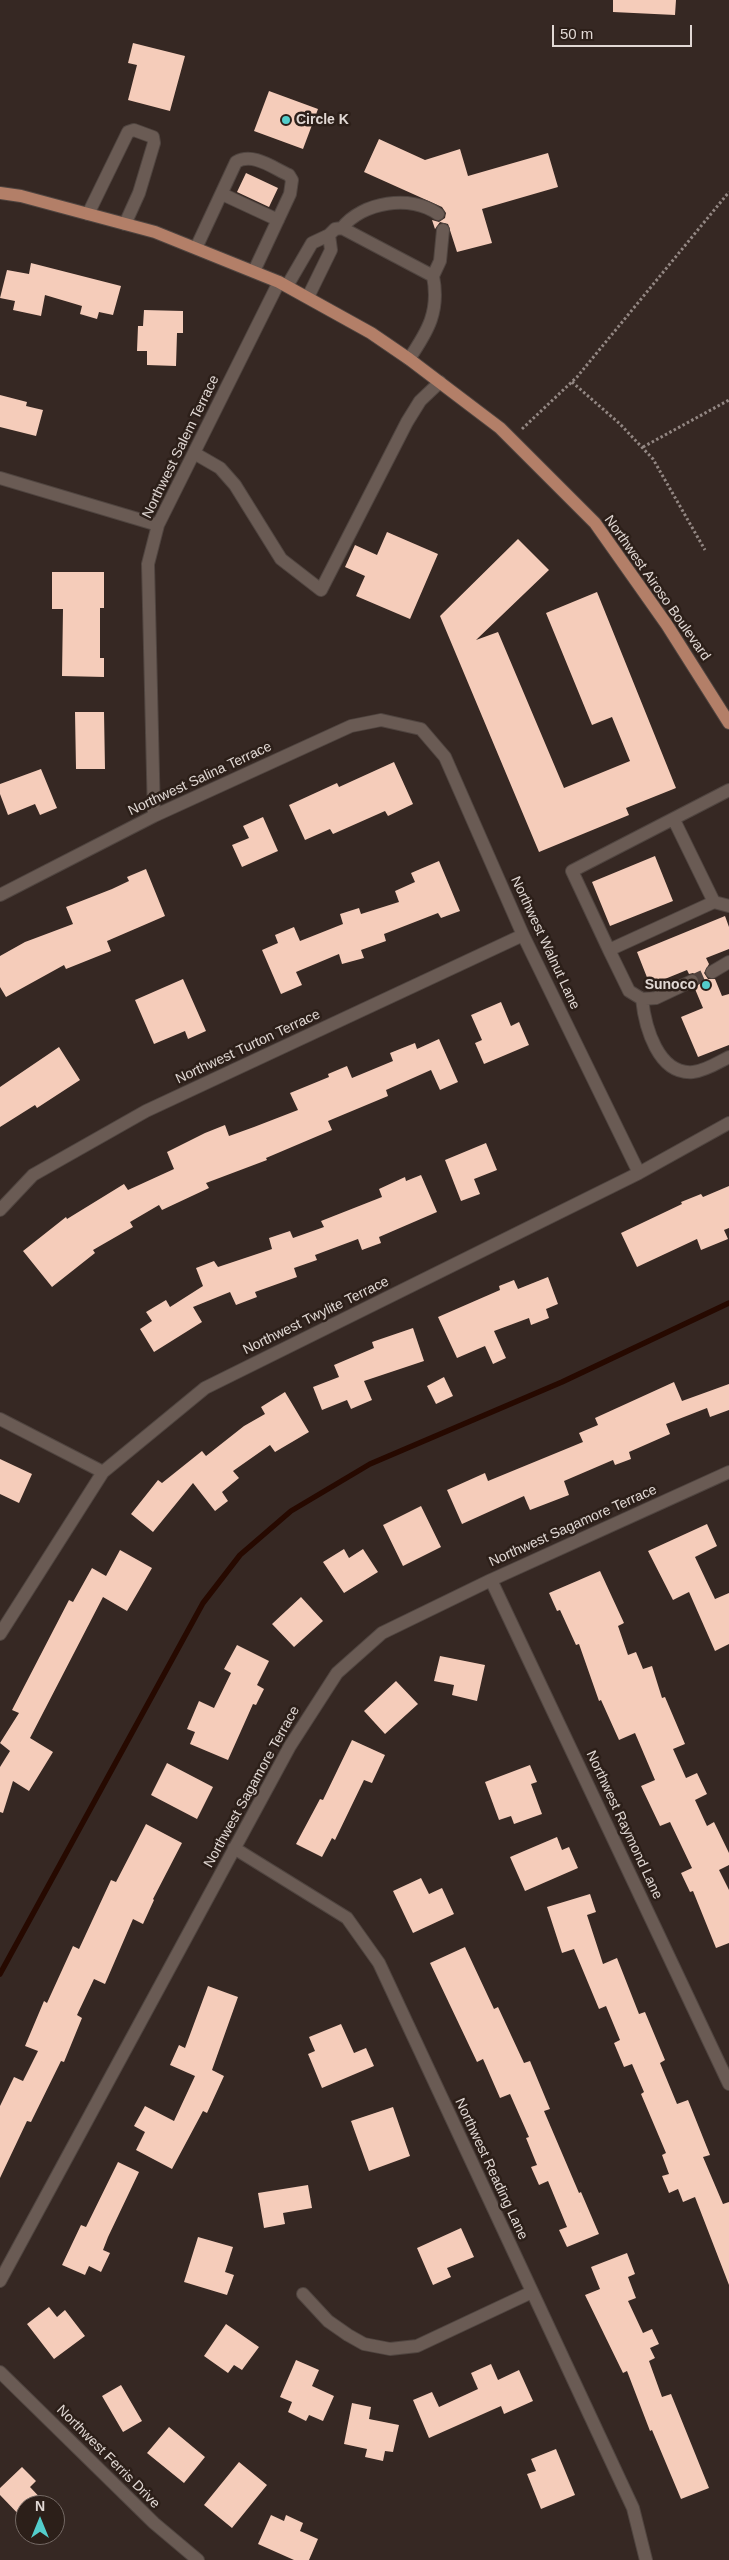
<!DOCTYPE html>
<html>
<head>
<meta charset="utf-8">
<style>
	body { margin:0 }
	#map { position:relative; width:729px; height:2560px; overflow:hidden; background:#362823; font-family:Arial,sans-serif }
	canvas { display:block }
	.north { position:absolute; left:15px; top:2495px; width:50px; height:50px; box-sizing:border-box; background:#2c1f19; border:1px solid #746964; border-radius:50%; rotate:0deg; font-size:14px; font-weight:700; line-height:20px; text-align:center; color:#e1d8d4 }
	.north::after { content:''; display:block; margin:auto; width:18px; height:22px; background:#53cdcb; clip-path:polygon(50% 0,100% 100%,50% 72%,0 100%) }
	.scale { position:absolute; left:552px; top:25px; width:140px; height:22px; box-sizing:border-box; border:2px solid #e1d8d4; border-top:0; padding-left:6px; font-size:15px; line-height:18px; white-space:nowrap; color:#e1d8d4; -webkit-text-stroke:4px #2c1f19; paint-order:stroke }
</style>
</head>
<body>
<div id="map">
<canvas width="729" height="2560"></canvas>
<div class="north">N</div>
<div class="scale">50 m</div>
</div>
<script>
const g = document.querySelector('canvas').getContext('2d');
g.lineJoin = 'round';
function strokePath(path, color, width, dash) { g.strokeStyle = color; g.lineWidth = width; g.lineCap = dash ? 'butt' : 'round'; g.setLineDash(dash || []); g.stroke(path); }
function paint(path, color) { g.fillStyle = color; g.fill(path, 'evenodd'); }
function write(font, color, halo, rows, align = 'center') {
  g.font = font + ' Arial,sans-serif'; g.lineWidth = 5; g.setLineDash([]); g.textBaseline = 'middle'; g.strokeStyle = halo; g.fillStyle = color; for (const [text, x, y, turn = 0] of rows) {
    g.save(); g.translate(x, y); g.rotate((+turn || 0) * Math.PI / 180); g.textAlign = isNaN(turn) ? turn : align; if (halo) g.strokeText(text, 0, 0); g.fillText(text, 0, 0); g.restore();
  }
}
strokePath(new Path2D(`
	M0,1974L203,1603L240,1555L291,1511L370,1464L562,1382L729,1303`), '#260900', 5.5);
paint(new Path2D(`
	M613,0H676L675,15L613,12Z
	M133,43L185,56L170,111L128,100L137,65L128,63Z
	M269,91L318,109L303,149L254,131Z
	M379,139L425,160L460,149L468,176L548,153L558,187L482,209L492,243L457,252L448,224L440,222L435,229L432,220L439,222L445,218L446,213L442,207L364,172Z
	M246,173L278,188L269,207L237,192Z
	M31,263L121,286L113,315L99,312L97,319L80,314L82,306L45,295L41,316L13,310L15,301L0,298L7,270L29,274Z
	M144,310L183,311V333H177L176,366L147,365V351H137L138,326H143Z
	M0,395L27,402L26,406L43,410L36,436L0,427Z
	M387,532L438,554L410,619L356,596L365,576L345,567L355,545L377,555Z
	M518,539L549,570L476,640L498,632L564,788L630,761L612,717L592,725L546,613L597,592L676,788L626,808L629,815L539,852L440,616Z
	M52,572H104V608H100V658H104V677L62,676L63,609H52Z
	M75,712H104L105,769H76Z
	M394,762L413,804L388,816L385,811L333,834L330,829L305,840L289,805L337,783L339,787Z
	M41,769L57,808L40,815L35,804L8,815L0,794V784Z
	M263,817L278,851L242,867L232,845L249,838L243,826Z
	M655,856L673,901L610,926L592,882Z
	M439,861L460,911L441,918L438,913L384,934L386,941L361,950L364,958L342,964L339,954L296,972L302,985L281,994L262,950L278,943L275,935L294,927L300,941L343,924L340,914L359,908L361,914L399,902L395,891L415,882L411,873Z
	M146,869L165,916L107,941L111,951L66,969L64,965L6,997L0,987V956L25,942L73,924L66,907L112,889L129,881L127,877Z
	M725,916L729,927V949L706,958L709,964L704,973L708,979H715L722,996L729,994V1045L698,1057L681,1017L703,1008L695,989L700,982L699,977L693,973L689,974L687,970L650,985L637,952Z
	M183,979L206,1031L188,1039L185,1031L154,1044L135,1000Z
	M501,1002L511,1026L519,1022L529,1045L484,1064L475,1043L482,1040L471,1015Z
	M439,1039L458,1082L440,1090L431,1070L386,1090L388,1096L328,1121L332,1130L266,1158L267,1160L206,1183L209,1188L162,1210L159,1205L130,1222L133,1227L93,1250L95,1253L52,1287L23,1251L66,1217L67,1219L124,1184L128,1190L174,1169L167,1152L205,1133L225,1125L229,1136L254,1127L298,1110L290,1093L329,1077L328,1074L347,1066L352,1078L393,1061L390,1053L415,1043L417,1049Z
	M59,1047L80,1080L37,1108L35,1105L0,1127V1087Z
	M486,1143L497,1170L474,1179L480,1194L461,1201L445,1160Z
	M421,1175L437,1212L379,1237L381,1243L362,1250L358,1239L315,1255L317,1260L294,1268L297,1277L255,1292L257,1297L236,1305L230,1292L193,1307L202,1322L154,1352L140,1329L152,1321L146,1312L166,1300L170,1307L203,1286L196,1268L214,1261L218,1267L272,1249L269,1238L290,1231L293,1238L324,1227L321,1221L382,1197L379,1189L405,1177L406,1181Z
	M729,1186V1228L724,1230L728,1239L701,1250L697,1239L637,1267L621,1233L682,1204L681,1202L701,1194L703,1197Z
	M548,1277L558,1304L546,1309L549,1318L531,1325L529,1318L494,1331L506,1358L493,1364L485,1346L457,1358L438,1317L500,1290L499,1286L514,1280L518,1289Z
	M413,1328L424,1361L364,1381L372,1400L351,1409L347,1400L322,1410L313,1387L339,1377L334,1365L374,1348L372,1342Z
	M444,1377L453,1396L436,1404L427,1386Z
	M674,1382L682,1401L729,1384V1410L710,1417L707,1408L666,1424L670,1434L629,1452L631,1459L615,1465L613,1460L564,1481L569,1495L530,1510L524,1496L462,1524L447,1490L485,1473L488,1481L583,1442L579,1433L598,1425L595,1418Z
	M285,1392L309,1432L275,1452L270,1445L233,1471L239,1478L222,1492L228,1501L215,1511L193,1483L153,1532L131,1514L158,1480L162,1483L202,1451L206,1456L244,1426L265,1414L261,1407Z
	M0,1459L32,1474L19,1503L0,1494Z
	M421,1506L441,1547L403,1566L383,1525Z
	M707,1524L717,1546L695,1557L715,1599L729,1593V1644L715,1651L689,1592L673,1600L648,1551Z
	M344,1549L349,1558L363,1549L378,1572L344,1593L323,1562Z
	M120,1550L152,1568L127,1611L103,1597L30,1738L53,1752L29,1791L13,1781L3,1813L0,1812V1767L10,1751L0,1743L19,1713L12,1710L69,1600L73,1602L92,1568L106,1576Z
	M600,1571L624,1623L618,1626L628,1655L636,1652L643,1669L652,1666L662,1698L665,1697L685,1744L673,1749L686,1778L697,1773L707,1794L695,1800L707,1826L714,1822L729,1853V1865L719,1870L729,1890V1943L716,1948L693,1891L690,1892L681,1873L692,1868L670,1822L660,1826L641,1786L655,1780L635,1733L619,1740L601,1700L599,1701L579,1644L576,1645L560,1610L557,1611L549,1593Z
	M301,1597L323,1621L294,1647L272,1624Z
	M237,1645L269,1661L257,1685L264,1689L256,1705L253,1704L228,1760L190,1744L195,1732L187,1729L199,1701L214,1708L231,1673L224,1669Z
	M440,1656L485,1665L477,1701L452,1695L454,1685L434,1681Z
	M396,1681L418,1704L385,1734L364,1711Z
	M352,1740L385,1755L372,1783L364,1780L335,1840L332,1838L322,1857L296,1844L320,1799L323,1800Z
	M167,1763L213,1787L197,1819L151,1795Z
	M530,1765L537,1782L531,1784L542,1814L514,1824L511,1816L499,1820L485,1782Z
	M146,1824L182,1843L153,1899L154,1900L143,1924L133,1919L105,1984L94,1979L77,2015L82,2018L64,2062L61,2061L31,2122L27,2121L0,2178V2106L14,2077L23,2081L38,2051L25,2046L44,2001L47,2003L73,1946L79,1949L111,1880L116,1882Z
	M557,1837L562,1850L569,1847L578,1868L525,1891L510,1857Z
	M421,1878L429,1894L442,1888L454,1914L413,1933L393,1891Z
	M590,1894L596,1912L587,1915L603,1964L617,1958L639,2014L645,2012L665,2060L660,2063L677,2104L688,2100L710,2155L703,2157L723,2204L729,2202V2285L695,2197L683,2202L678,2189L669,2193L662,2176L669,2174L662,2155L666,2153L641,2094L644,2092L632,2064L624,2067L614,2043L620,2040L606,2006L599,2009L574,1949L562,1953L547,1907Z
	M465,1947L494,2009L498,2007L524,2063L530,2061L550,2109L544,2111L579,2193L581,2192L599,2234L567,2247L559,2230L567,2227L548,2181L539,2185L531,2167L537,2165L526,2138L529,2137L510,2094L500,2098L483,2059L477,2062L430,1963Z
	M208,1986L238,1997L212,2070L224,2076L207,2113L203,2111L172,2169L136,2150L145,2132L134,2126L145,2106L174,2121L195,2076L170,2065L179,2045L185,2048Z
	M341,2024L354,2053L366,2048L374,2066L322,2088L308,2054L315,2051L309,2037Z
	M393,2107L410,2156L369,2171L351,2121Z
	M118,2162L139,2172L108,2237L103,2250L110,2253L101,2272L89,2266L85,2275L62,2265L81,2225L86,2227Z
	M308,2185L312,2208L283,2213L285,2224L264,2228L258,2193Z
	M461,2228L474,2257L447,2268L451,2277L433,2285L417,2248Z
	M198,2237L233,2247L225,2272L234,2275L227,2295L184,2282Z
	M627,2253L635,2274L628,2277L636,2298L628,2301L643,2333L652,2329L659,2344L650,2348L655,2358L649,2361L662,2397L671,2394L709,2488L681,2499L652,2430L650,2431L627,2371L623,2373L585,2295L600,2289L591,2267Z
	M49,2307L57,2317L65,2310L85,2336L54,2359L27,2324Z
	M226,2324L259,2347L242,2370L234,2365L228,2373L204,2356Z
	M296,2360L319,2370L312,2386L334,2396L323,2421L309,2415L306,2421L288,2412L292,2402L280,2397Z
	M491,2364L498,2380L519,2370L533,2401L504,2414L501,2406L429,2438L413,2400L432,2392L439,2407L478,2389L471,2373Z
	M121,2385L142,2421L123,2432L102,2396Z
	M352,2403L371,2407L369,2419L399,2425L393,2452L385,2451L383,2461L365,2457L367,2449L344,2444Z
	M169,2427L205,2457L184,2483L147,2453Z
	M556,2449L575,2495L541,2509L527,2474L536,2471L531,2459Z
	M239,2462L267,2485L232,2528L204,2505Z
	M22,2467L36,2481L30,2487L47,2505H25V2521L0,2495V2488Z
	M271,2515L284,2521L286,2515L303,2523L300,2531L318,2539L309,2560H294L258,2544Z`), '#f5ccba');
strokePath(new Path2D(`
	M692,981L712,972`), '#50423e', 12, [12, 6]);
const minor = new Path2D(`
	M222,194L278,220
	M88,214L128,132L134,130L153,137L154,143L139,193L125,224
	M342,228C362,202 411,194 438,214
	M329,235L335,229L342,228L433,276C440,311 428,331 409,359
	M196,248L236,162C253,152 273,168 289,175L292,180L290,194L254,271
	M433,276L440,261L443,230
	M287,286L312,243L329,235L331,250L308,297
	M194,453L220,468L235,485L281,559L321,590L407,422L420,401L440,382
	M0,478L158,525
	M154,816L148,564L158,525L279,282
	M674,820L714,902L609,950L572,871L729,790
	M0,895L154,816L351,726L381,720L421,729L445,757L523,935L639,1173
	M714,902L729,906
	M609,950L629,991L642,999L656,998L692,981
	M712,972L729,962
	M642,999C645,1027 658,1075 693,1072C705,1071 719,1062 729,1057
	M0,1210L33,1175L146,1111L523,935
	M0,1419L103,1472
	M491,1580L729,2084
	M0,1634L103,1472L205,1388L639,1173L729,1123
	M234,1848L347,1918L379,1963L633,2508L646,2560
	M0,2281L290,1746L337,1673L382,1633L491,1580L729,1472
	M303,2294L328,2321L348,2335L364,2344L390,2349L417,2346L532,2292
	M0,2372L154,2523L198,2560`);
const major = new Path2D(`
	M0,193L21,196L155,232L279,282L371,333L409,359L500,428L595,523L667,625L729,723`);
strokePath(minor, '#504540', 14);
strokePath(major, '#504540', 14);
strokePath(new Path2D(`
	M572,382L620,424L653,459L705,550
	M522,429L577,377L729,192
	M643,447L729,400`), '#938783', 3, [2.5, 2.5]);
strokePath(minor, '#6a5b54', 12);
strokePath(major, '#b37f68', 12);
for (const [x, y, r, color] of [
	[286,120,5,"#53cdcb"],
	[706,985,5,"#53cdcb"]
]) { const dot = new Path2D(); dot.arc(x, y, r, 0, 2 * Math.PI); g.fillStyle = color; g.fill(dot); strokePath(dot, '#2c1f19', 2); }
write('bold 14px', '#e1d8d4', '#2c1f19', [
	["Circle K",296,120],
	["Sunoco",696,985,"right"]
], 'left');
write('14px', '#e1d8d4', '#2c1f19', [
	["Northwest Salem Terrace",181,447,-64],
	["Northwest Airoso Boulevard",657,588,55],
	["Northwest Salina Terrace",200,779,-25],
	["Northwest Walnut Lane",545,943,65],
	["Northwest Turton Terrace",248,1047,-25],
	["Northwest Twylite Terrace",316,1316,-26],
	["Northwest Sagamore Terrace",573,1526,-24],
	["Northwest Sagamore Terrace",252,1787,-61],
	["Northwest Raymond Lane",624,1825,65],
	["Northwest Reading Lane",491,2169,65],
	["Northwest Ferris Drive",108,2457,45]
]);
</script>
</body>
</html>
